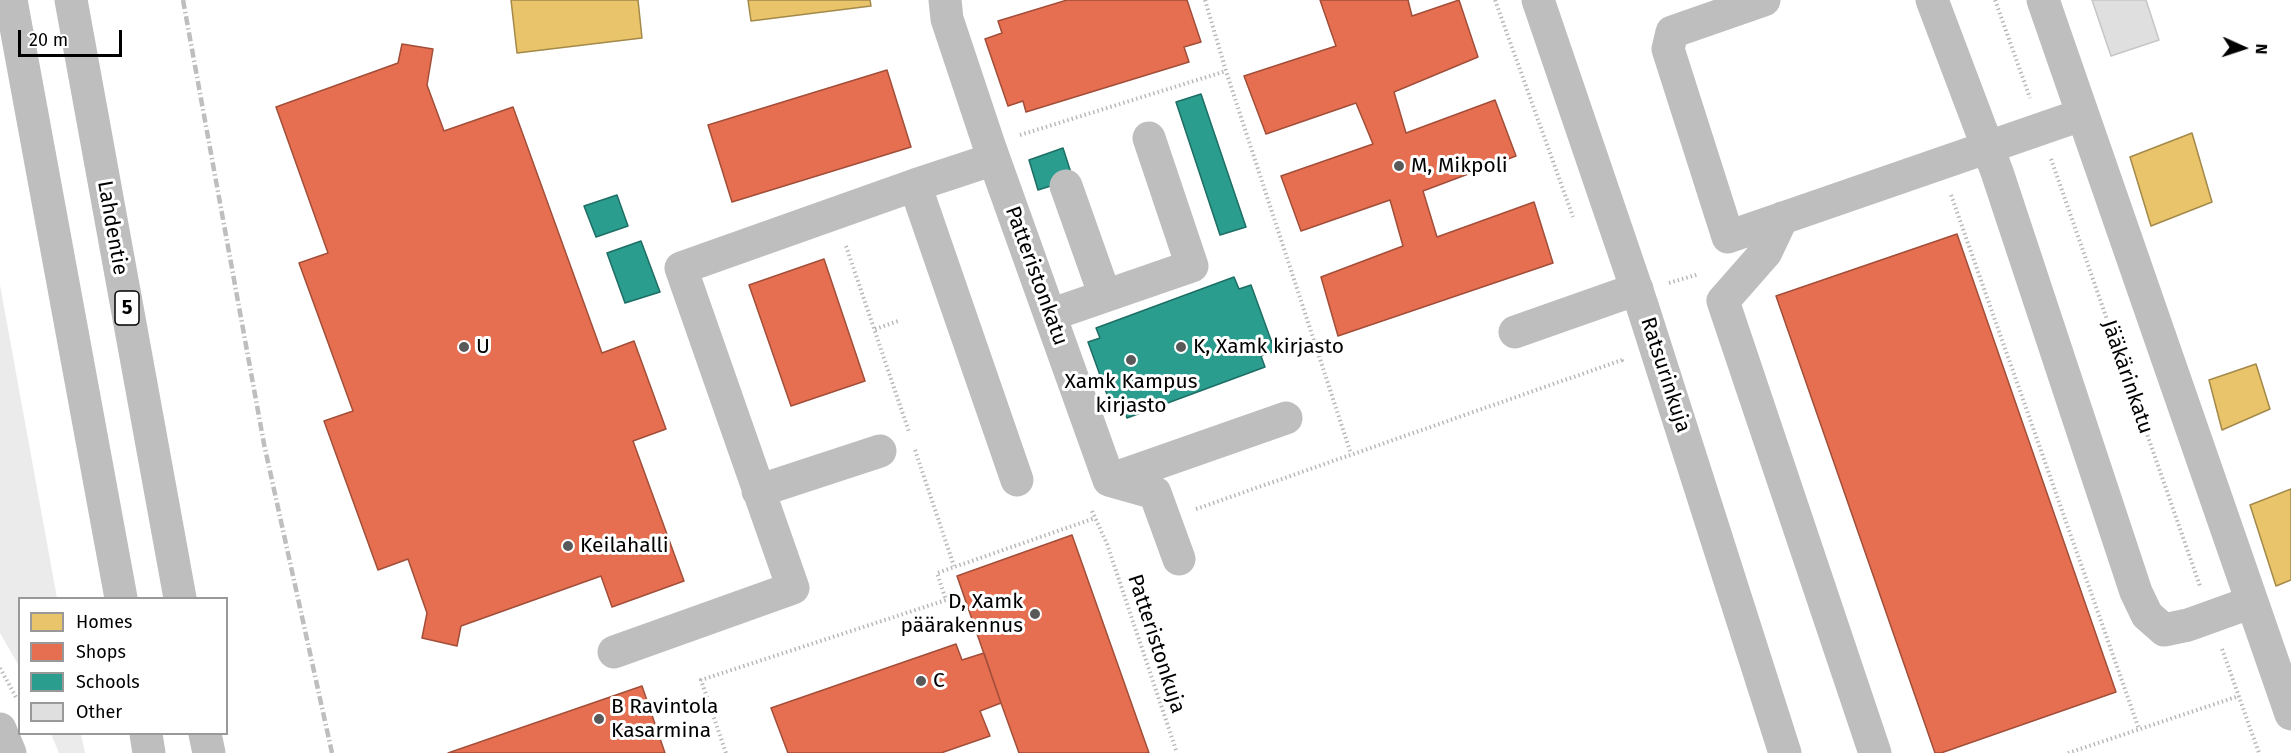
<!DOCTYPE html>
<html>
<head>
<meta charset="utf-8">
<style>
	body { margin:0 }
	#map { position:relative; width:2291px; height:753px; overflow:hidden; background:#fff; font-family:"Fira Sans",sans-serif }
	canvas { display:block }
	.legend { position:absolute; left:18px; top:597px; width:210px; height:138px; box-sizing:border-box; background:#fff; border:2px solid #999; margin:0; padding:8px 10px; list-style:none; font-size:18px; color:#000 }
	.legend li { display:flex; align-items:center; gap:12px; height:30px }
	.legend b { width:30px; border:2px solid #999 }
	.north { position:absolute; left:2213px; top:18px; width:60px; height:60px; -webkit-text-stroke:4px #fff; paint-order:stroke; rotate:93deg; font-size:16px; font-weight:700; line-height:24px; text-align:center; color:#000 }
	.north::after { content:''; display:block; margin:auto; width:21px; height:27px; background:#000; clip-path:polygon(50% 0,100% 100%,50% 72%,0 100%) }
	.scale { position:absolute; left:18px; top:30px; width:104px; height:27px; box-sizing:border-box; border:3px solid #000; border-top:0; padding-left:8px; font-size:18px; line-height:21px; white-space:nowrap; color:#000; -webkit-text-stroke:4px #fff; paint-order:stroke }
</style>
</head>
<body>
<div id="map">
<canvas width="2291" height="753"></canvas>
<ul class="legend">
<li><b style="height:16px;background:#e9c46a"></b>Homes</li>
<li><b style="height:16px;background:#e76f51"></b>Shops</li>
<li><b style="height:16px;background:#2a9d8f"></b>Schools</li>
<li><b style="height:16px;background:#dfdfdf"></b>Other</li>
</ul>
<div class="north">N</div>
<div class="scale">20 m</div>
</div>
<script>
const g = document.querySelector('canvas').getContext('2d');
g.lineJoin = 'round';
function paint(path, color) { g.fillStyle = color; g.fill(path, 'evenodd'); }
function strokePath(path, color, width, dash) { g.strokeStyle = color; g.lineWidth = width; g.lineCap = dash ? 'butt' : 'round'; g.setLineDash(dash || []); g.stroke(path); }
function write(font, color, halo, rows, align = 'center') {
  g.font = font + ' "Fira Sans",sans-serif'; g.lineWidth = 6; g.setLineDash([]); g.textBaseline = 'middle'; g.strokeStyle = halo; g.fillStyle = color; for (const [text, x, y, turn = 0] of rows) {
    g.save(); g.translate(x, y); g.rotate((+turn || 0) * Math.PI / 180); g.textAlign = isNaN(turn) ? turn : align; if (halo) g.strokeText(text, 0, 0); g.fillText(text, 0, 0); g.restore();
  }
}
paint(new Path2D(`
	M0,285L57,598H20L19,666L0,633Z
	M51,734H81L85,753H59Z`), '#ebebeb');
const homes = new Path2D(`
	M511,0H638L642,38L517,53Z
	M748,0H870L871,6L751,21Z
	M2192,133L2212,202L2151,226L2130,157Z
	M2256,364L2270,409L2222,430L2209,380Z
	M2291,489V580L2276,586L2250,505Z`);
paint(homes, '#e9c46a');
strokePath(homes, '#a3894a', 1.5);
const shops = new Path2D(`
	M1067,0H1187L1201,42L1184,47L1189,62L1026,112L1023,101L1008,106L985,39L1002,33L998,21Z
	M1320,0H1408L1412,16L1459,0L1478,57L1394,92L1406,133L1495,100L1516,156L1423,191L1437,237L1534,202L1553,263L1338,336L1321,277L1403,246L1390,200L1301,231L1281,176L1373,144L1356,103L1266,134L1244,76L1336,46Z
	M402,44L433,49L427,85L444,131L513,107L602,353L634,341L666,429L633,441L684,581L612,607L601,576L461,626L457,646L422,638L427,613L408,559L378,570L324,421L353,411L299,263L328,253L276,107L398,63Z
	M887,70L911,147L732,202L708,125Z
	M1957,234L2116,692L1941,753H1935L1776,296Z
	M824,259L865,381L791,406L749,285Z
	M1072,535L1149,753H1019L1001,703L957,576Z
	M956,644L962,660L984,653L1001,703L980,711L990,736L941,753H788L771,708Z
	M642,686L665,753H448Z`);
paint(shops, '#e76f51');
strokePath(shops, '#a24e39', 1.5);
const schools = new Path2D(`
	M1201,94L1246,227L1220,235L1176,102Z
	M1063,148L1073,179L1038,190L1029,160Z
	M617,195L628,226L596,237L584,206Z
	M641,241L660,292L625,303L607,253Z
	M1234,277L1239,289L1251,285L1275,351L1261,356L1265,367L1127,418L1123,407L1113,411L1088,342L1100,338L1096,328Z`);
paint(schools, '#2a9d8f');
strokePath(schools, '#1d6e64', 1.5);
const building = new Path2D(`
	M2092,0H2146L2159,40L2111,56Z`);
paint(building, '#dfdfdf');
strokePath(building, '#c6c6c6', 1.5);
strokePath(new Path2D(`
	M1205,0L1226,71L1351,454
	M1495,0L1573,217
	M1995,0L2030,98
	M1020,135L1226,71
	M2051,159L2200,586
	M1951,195L2139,729
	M846,246L909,432
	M1669,283L1699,274
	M875,329L898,321
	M915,450L954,566
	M1196,509L1622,360L1621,357
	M1092,511L1107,544L1177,753
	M2222,649L2259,753
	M0,668L17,699
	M726,753L701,680L946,600L937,573L1095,518
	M2068,753L2239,696`), '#b9b9b9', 4, [1.5, 3]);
strokePath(new Path2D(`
	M945,0L947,19L989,145L1109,480L1155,493L1179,559
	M1538,0L1642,305L1785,753
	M1764,0L1672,32L1668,49L1728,237L2081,115
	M1932,0L1997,172L2136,592L2147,615L2164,630L2188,625L2252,602
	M2043,0L2291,714
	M915,185L1017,480
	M1066,186L1105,296
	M1782,218L1766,252L1723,301L1875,753
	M1050,315L1192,266L1149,138
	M1515,332L1637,289
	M1109,480L1286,418
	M758,491L880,451
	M614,652L793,588L681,268L915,185L994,159
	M0,729L10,753`), '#bebebe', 33);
strokePath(new Path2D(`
	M11,0L121,598
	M71,0L180,598
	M146,734L149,753
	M205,734L209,753`), '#bebebe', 33);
strokePath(new Path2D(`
	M183,0L264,444L332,753`), '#bebebe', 4.5, [9, 3, 1.5, 3]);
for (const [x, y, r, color] of [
	[1399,166,6,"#595959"],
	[464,347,6,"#595959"],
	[1181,347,6,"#595959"],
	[1131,360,6,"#595959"],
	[568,546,6,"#595959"],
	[1035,614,6,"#595959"],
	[921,681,6,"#595959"],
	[599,719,6,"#595959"]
]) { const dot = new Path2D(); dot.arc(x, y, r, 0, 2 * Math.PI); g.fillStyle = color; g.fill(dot); strokePath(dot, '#fff', 2); }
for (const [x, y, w] of [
	[127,308,24]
]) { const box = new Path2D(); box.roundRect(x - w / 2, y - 17, w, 34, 4.5); g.fillStyle = '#fff'; g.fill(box); strokePath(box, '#000', 1.5); }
write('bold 20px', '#000', null, [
	["5",127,308]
]);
write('21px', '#000', '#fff', [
	["M, Mikpoli",1411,166],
	["U",476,347],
	["K, Xamk kirjasto",1193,347],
	["Xamk Kampus",1131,382,"center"],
	["kirjasto",1131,406,"center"],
	["Keilahalli",580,546],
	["D, Xamk",1023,602,"right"],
	["päärakennus",1023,626,"right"],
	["C",933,681],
	["B Ravintola",611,707],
	["Kasarmina",611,731]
], 'left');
write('21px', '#000', '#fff', [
	["Lahdentie",112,228,80],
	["Patteristonkatu",1036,276,70],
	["Ratsurinkuja",1665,375,72],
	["Jääkärinkatu",2127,377,71],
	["Patteristonkuja",1156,644,72]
]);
</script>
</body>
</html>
